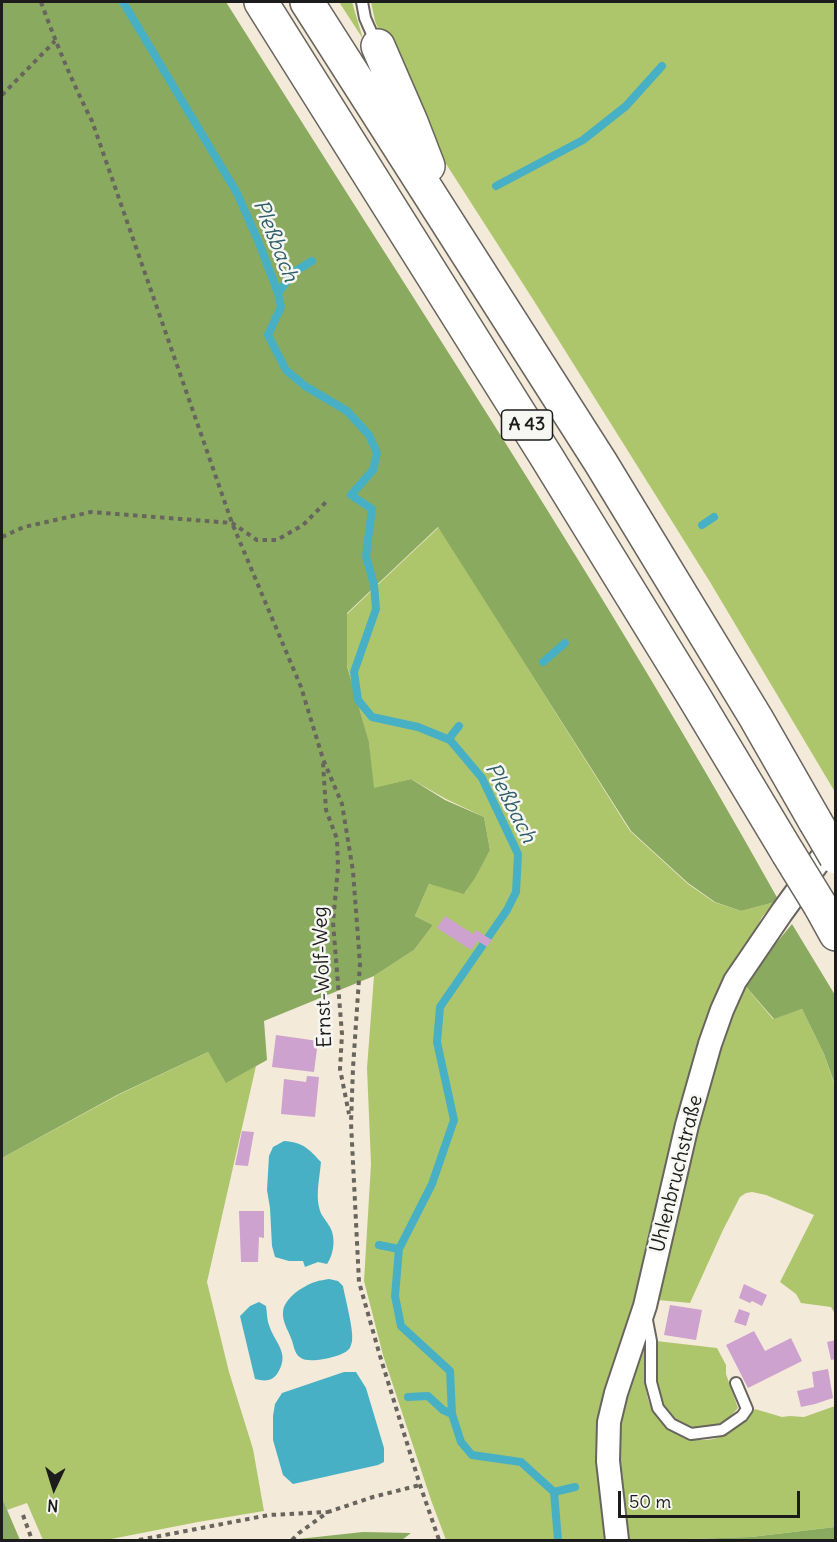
<!DOCTYPE html>
<html>
<head>
<meta charset="utf-8">
<style>
	body { margin:0 }
	#map { position:relative; width:837px; height:1542px; overflow:hidden; background:#f4ead9; font-family:Delius,sans-serif }
	canvas { display:block }
	.frame { position:absolute; inset:0; border:3px solid #1c1c1c; pointer-events:none }
	.north { position:absolute; left:24px; top:1458px; width:60px; height:60px; -webkit-text-stroke:4px #f6f6f2; paint-order:stroke; rotate:184deg; font-size:16px; font-weight:700; line-height:24px; text-align:center; color:#1c1c1c }
	.north::after { content:''; display:block; margin:auto; width:21px; height:27px; background:#1c1c1c; clip-path:polygon(50% 0,100% 100%,50% 72%,0 100%) }
	.scale { position:absolute; left:618px; top:1491px; width:182px; height:27px; box-sizing:border-box; border:3px solid #1c1c1c; border-top:0; padding-left:8px; font-size:18px; line-height:21px; white-space:nowrap; color:#1c1c1c; -webkit-text-stroke:4px #f6f6f2; paint-order:stroke }
</style>
</head>
<body>
<div id="map">
<canvas width="837" height="1542"></canvas>
<div class="frame"></div>
<div class="north">N</div>
<div class="scale">50 m</div>
</div>
<script>
const g = document.querySelector('canvas').getContext('2d');
g.lineJoin = 'round';
function paint(path, color) { g.fillStyle = color; g.fill(path, 'evenodd'); }
function strokePath(path, color, width, dash) { g.strokeStyle = color; g.lineWidth = width; g.lineCap = dash ? 'butt' : 'round'; g.setLineDash(dash || []); g.stroke(path); }
function write(font, color, halo, rows, align = 'center') {
  g.font = font + ' Delius,sans-serif'; g.lineWidth = 5; g.setLineDash([]); g.textBaseline = 'middle'; g.strokeStyle = halo; g.fillStyle = color; for (const [text, x, y, turn = 0] of rows) {
    g.save(); g.translate(x, y); g.rotate((+turn || 0) * Math.PI / 180); g.textAlign = isNaN(turn) ? turn : align; if (halo) g.strokeText(text, 0, 0); g.fillText(text, 0, 0); g.restore();
  }
}
paint(new Path2D(`
	M339,2H352L363,39Z
	M371,2H832L835,5V792L710,582L534,301L416,117L396,74L375,21Z
	M439,527L630,831L688,884L714,902L741,911L775,902L762,917L721,997L624,1354L611,1540H446L431,1500L383,1355L364,1281L371,1164L367,1068L374,976L414,950L433,925L415,916L429,884L465,893L490,850L484,817L446,799L411,779L373,789L369,743L347,665V614Z
	M741,981L773,1019L802,1009L824,1054L835,1086V1314L831,1307L801,1303L796,1294L780,1282L814,1215L766,1195L752,1192L746,1193L740,1197L723,1230L690,1303L658,1300V1279L681,1172Z
	M208,1052L227,1082L256,1066L207,1282L229,1372L253,1449L264,1511L198,1522L106,1540H43L27,1503L7,1510L2,1498V1158L118,1095Z
	M641,1340L647,1341C646,1362 642,1387 651,1407C661,1430 688,1444 713,1439C726,1437 739,1425 747,1415L749,1417L755,1409L782,1417L790,1416L804,1417L835,1406V1527L751,1537L692,1539L687,1540H623L614,1425Z
	M656,1341L717,1348L726,1365V1374L738,1408L729,1418L711,1428L693,1429L672,1419L662,1409L659,1394L656,1377Z`), '#aec66b');
paint(new Path2D(`
	M2,2H226C413,300 608,593 779,901L741,911L715,902L688,883L631,831L438,527L347,613V666L369,742L374,788L411,779L445,800L484,817L490,850L475,878L464,894L429,884L415,916L433,925L414,950L374,976L264,1021L267,1060L226,1083L208,1052L117,1095L2,1158Z
	M792,924L835,995V1085L824,1054L802,1009L774,1019L741,981L753,971Z
	M2,1498L20,1540H2Z
	M835,1527V1540H687L692,1539L751,1537Z
	M363,1532L411,1533L402,1540H289Z`), '#8aab5f');
paint(new Path2D(`
	M284,1141C303,1142 309,1149 321,1162C320,1174 317,1188 318,1201C320,1216 323,1215 330,1227C336,1238 334,1254 327,1264L318,1262L305,1267L303,1261H289L275,1257L272,1246L270,1208L267,1190L269,1156L273,1147Z
	M329,1279L338,1281L343,1286C345,1298 354,1330 352,1341C352,1342 350,1349 349,1349C343,1357 309,1364 301,1358C294,1354 294,1345 291,1338C288,1330 282,1321 283,1312C284,1298 303,1286 315,1282C320,1280 325,1280 329,1279Z
	M259,1302L266,1306C267,1312 267,1320 269,1325C275,1344 291,1353 277,1374C271,1382 264,1381 255,1379L240,1316L250,1306Z
	M344,1372H356L366,1388L384,1448V1462L378,1465L293,1484L283,1475L273,1440V1416L275,1404L282,1393Z`), '#47b0c5');
strokePath(new Path2D(`
	M123,2L237,193L259,243L278,293L281,307L268,335L286,370L305,386L347,411L369,435L377,453L373,470L351,495L372,509L366,556L374,585L376,609L354,672L358,700L372,717L418,727L450,740L482,778L518,854L516,892L507,910L440,1007L437,1042L454,1120L432,1184L399,1249L395,1296L401,1326L450,1371L452,1414L461,1442L472,1455L521,1462L554,1492L558,1540
	M496,186L583,140L626,106L662,66
	M278,293L294,272L312,261
	M702,525L714,517
	M543,662L565,643
	M450,740L451,736L459,726
	M379,1245L399,1249
	M408,1397L428,1396L443,1410L452,1414
	M554,1492L575,1487`), '#47b0c5', 8);
paint(new Path2D(`
	M445,916L473,934L476,930L492,940L487,947L478,941L471,950L437,928Z
	M276,1035L318,1041L314,1072L272,1067Z
	M307,1076L319,1077L315,1117L281,1114L284,1079L306,1082Z
	M242,1131L254,1132L248,1166L235,1165Z
	M239,1211H264V1238L259,1237L258,1262H241Z
	M744,1284L767,1295L762,1306L752,1301L750,1303L739,1298Z
	M670,1305L702,1310L696,1340L664,1335Z
	M739,1309L750,1313L746,1326L734,1322Z
	M754,1331L765,1351L791,1338L802,1361L748,1388L726,1345Z
	M836,1340V1359L831,1360L827,1342Z
	M828,1369L833,1398L815,1404L801,1407L797,1391L814,1387L812,1372Z`), '#cda2ce');
const service = new Path2D(`
	M362,2L365,18L376,43
	M646,1315L651,1341V1382L658,1408L671,1424L691,1434L722,1430L742,1416L747,1409L736,1383`);
const minor = new Path2D(`
	M617,1540L608,1461L609,1422L616,1393L645,1306L687,1125L710,1044L722,1010L735,981L782,912L836,838`);
const motorway = new Path2D(`
	M261,2L546,456L693,695L788,853
	M307,2L601,463L756,718L815,821
	M378,46L411,122L428,166
	M820,905L836,934`);
strokePath(service, '#68645e', 14);
strokePath(minor, '#68645e', 26);
strokePath(motorway, '#68645e', 36);
strokePath(new Path2D(`
	M41,2C56,43 72,82 92,121L232,523L301,687L323,759L342,804L353,871L360,964L353,1068L351,1123L359,1282L380,1356L420,1485L439,1540
	M2,95L55,41
	M2,537L24,527L91,512L232,523L257,540H277L303,525L326,502
	M323,763L326,810L337,839L338,868L333,922L342,1034L340,1069L349,1114
	M23,1515L32,1540
	M139,1540L269,1515L328,1512
	M292,1540L299,1533L328,1512L373,1497L420,1485`), '#68645e', 4, [4.5, 4.5]);
strokePath(service, '#fff', 10);
strokePath(minor, '#fff', 22);
strokePath(motorway, '#fff', 33);
const motorwayBridge = new Path2D(`
	M815,821L836,857
	M788,853L820,905`);
strokePath(motorwayBridge, '#68645e', 36, []);
strokePath(motorwayBridge, '#fff', 33);
for (const [x, y, w] of [
	[527,425,51]
]) { const box = new Path2D(); box.roundRect(x - w / 2, y - 15, w, 30, 4.5); g.fillStyle = '#f6f6f2'; g.fill(box); strokePath(box, '#1c1c1c', 1.5); }
write('bold 18px', '#1c1c1c', null, [
	["A 43",527,425]
]);
write('20px', '#1c1c1c', '#f6f6f2', [
	["Ernst-Wolf-Weg",323,977,-92],
	["Uhlenbruchstraße",677,1174,-76]
]);
write('italic 21px', '#2f5f68', '#f6f6f2', [
	["Pleßbach",275,241,68],
	["Pleßbach",510,803,63]
]);
</script>
</body>
</html>
